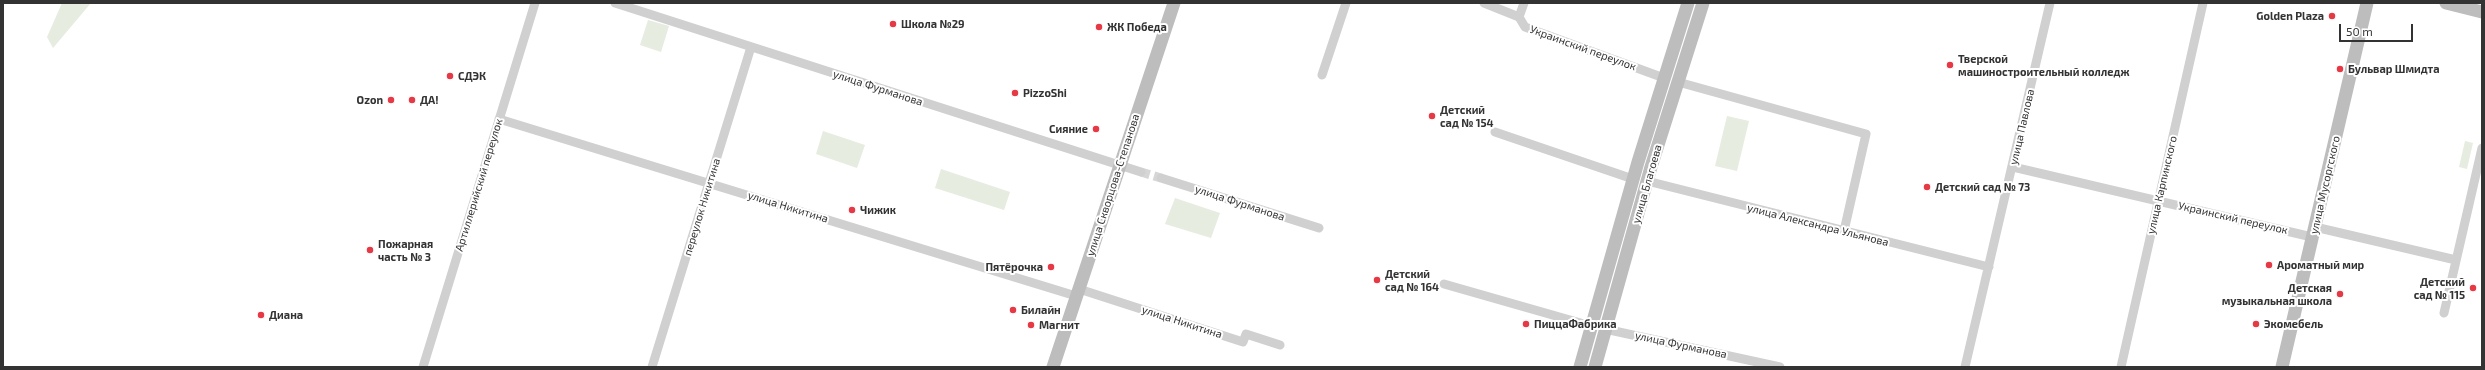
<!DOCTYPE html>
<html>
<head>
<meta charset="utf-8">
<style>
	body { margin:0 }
	#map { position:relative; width:2485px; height:370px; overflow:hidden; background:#fff; font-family:"Exo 2",sans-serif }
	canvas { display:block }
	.frame { position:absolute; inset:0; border:4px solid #333; pointer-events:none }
	.scale { position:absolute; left:2339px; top:24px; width:74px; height:18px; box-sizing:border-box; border:2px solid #333; border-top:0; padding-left:5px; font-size:12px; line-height:14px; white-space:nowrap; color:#333; -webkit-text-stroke:3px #fff; paint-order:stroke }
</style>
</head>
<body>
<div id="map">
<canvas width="2485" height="370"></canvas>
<div class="frame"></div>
<div class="scale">50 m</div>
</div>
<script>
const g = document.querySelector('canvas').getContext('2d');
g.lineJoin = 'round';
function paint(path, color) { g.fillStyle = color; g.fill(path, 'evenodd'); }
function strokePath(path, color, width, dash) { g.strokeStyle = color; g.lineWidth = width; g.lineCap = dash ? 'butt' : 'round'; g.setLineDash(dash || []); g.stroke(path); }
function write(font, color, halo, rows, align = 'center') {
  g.font = font + ' "Exo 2",sans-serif'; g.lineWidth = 4; g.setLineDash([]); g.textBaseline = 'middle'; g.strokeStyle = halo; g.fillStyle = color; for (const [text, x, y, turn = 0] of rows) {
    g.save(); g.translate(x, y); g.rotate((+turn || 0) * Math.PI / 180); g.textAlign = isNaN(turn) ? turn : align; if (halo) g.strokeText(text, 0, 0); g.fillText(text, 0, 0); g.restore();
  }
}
paint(new Path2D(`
	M62,3H91L53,48L47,37Z
	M648,20L669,26L661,52L640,45Z
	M1727,116L1749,121L1737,171L1715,166Z
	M823,131L865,145L857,168L816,154Z
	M2465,141L2473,143L2467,169L2459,167Z
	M941,169L1010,192L1004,210L935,188Z
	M1175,198L1220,213L1211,238L1165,224Z`), '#e6ecdf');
strokePath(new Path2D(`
	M1141,172L1161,178`), '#d6d6d6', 9, [9, 4.5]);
strokePath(new Path2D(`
	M615,3L1141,172
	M1484,3L1519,17L1525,27L1664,78
	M1519,17L1524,3
	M1322,75L1346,3
	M1678,82L1866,134L1844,231
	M499,119L1076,296
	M1495,132L1633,179
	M2013,167L2312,237
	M1161,178L1319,228
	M1647,181L1989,267
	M2315,227L2456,260
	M1444,284L1591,326
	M1079,289L1243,342L1246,334L1280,345
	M2444,313L2482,148
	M1605,329L1780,367
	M423,367L535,3
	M652,367L751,47
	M1965,367L2050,3
	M2121,367L2203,3`), '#d0d0d0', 9);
strokePath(new Path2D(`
	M2446,3L2482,12
	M1053,367L1174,3
	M1580,367L1638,162L1688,3
	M1595,367L1651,167L1703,3
	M2282,367L2367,3`), '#bdbdbd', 13);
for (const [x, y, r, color] of [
	[2332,16,4,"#e63946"],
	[893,24,4,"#e63946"],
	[1099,27,4,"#e63946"],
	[1950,65,4,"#e63946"],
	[2340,69,4,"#e63946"],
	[450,76,4,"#e63946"],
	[1015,93,4,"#e63946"],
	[391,100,4,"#e63946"],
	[412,100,4,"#e63946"],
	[1432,116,4,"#e63946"],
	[1096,129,4,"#e63946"],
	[1927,187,4,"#e63946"],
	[852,210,4,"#e63946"],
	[370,250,4,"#e63946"],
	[2269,265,4,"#e63946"],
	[1051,267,4,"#e63946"],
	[1377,280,4,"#e63946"],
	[2473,288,4,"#e63946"],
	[2340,294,4,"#e63946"],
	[1013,310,4,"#e63946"],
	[261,315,4,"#e63946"],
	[1526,324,4,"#e63946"],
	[2256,324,4,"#e63946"],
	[1031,325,4,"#e63946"]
]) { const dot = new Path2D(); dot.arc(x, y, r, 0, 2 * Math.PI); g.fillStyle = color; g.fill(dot); strokePath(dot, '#fff', 1.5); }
write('bold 11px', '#333', '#fff', [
	["Golden Plaza",2324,16,"right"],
	["Школа №29",901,24],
	["ЖК Победа",1107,27],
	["Тверской",1958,59],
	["машиностроительный колледж",1958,72],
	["Бульвар Шмидта",2348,69],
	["СДЭК",458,76],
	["PizzoShi",1023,93],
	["Ozon",383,100,"right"],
	["ДА!",420,100],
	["Детский",1440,110],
	["сад № 154",1440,123],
	["Сияние",1088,129,"right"],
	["Детский сад № 73",1935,187],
	["Чижик",860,210],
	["Пожарная",378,244],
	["часть № 3",378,257],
	["Ароматный мир",2277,265],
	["Пятёрочка",1043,267,"right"],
	["Детский",1385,274],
	["сад № 164",1385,287],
	["Детский",2465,282,"right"],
	["сад № 115",2465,295,"right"],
	["Детская",2332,288,"right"],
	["музыкальная школа",2332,301,"right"],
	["Билайн",1021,310],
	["Диана",269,315],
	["ПиццаФабрика",1534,324],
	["Экомебель",2264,324],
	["Магнит",1039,325]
], 'left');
write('11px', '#333', '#fff', [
	["Украинский переулок",1583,48,20],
	["улица Фурманова",878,88,18],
	["улица Павлова",2022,127,-77],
	["улица Благоева",1647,184,-74],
	["Артиллерийский переулок",479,185,-73],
	["улица Скворцова-Степанова",1113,185,-72],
	["улица Карпинского",2162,185,-77],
	["улица Мусоргского",2325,185,-77],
	["улица Фурманова",1240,203,18],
	["переулок Никитина",702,207,-73],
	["улица Никитина",788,207,17],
	["Украинский переулок",2233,218,13],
	["улица Александра Ульянова",1818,225,14],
	["улица Никитина",1182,322,18],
	["улица Фурманова",1681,345,12]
]);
</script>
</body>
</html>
